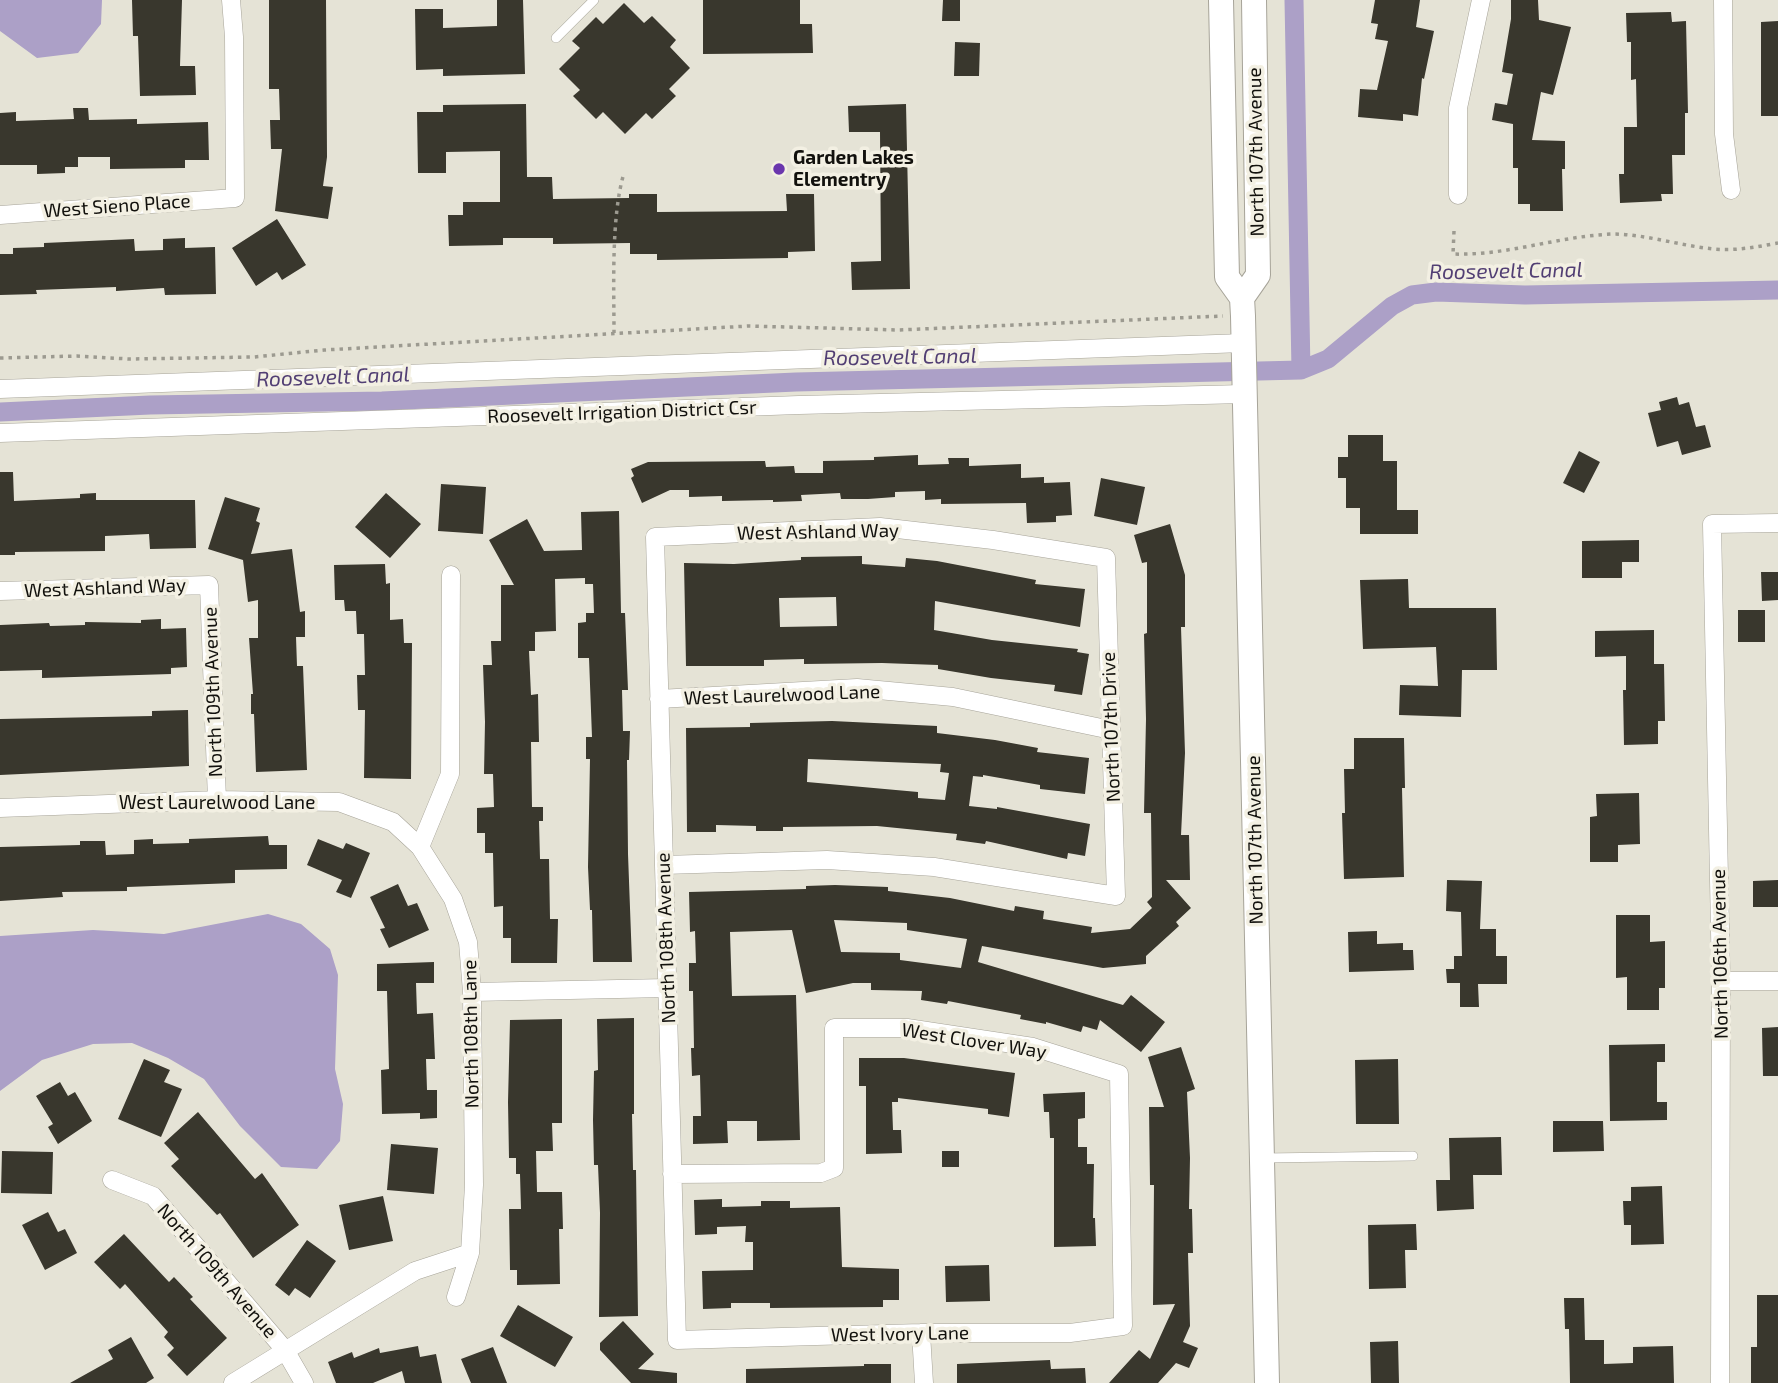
<!DOCTYPE html>
<html>
<head>
<meta charset="utf-8">
<style>
	body { margin:0 }
	canvas { display:block; background:#e5e3d6 }
</style>
</head>
<body>
<canvas width="1778" height="1383"></canvas>
<script>
const g = document.querySelector('canvas').getContext('2d');
g.lineJoin = 'round';
function paint(path, color) { g.fillStyle = color; g.fill(path, 'evenodd'); }
function strokePath(path, color, width, dash) { g.strokeStyle = color; g.lineWidth = width; g.lineCap = dash ? 'butt' : 'round'; g.setLineDash(dash || []); g.stroke(path); }
function write(font, color, halo, rows, align = 'center') {
  g.font = font + ' "Exo 2",sans-serif'; g.lineWidth = 7; g.setLineDash([]); g.textBaseline = 'middle'; g.strokeStyle = halo; g.fillStyle = color; for (const [text, x, y, turn = 0] of rows) {
    g.save(); g.translate(x, y); g.rotate((+turn || 0) * Math.PI / 180); g.textAlign = isNaN(turn) ? turn : align; if (halo) g.strokeText(text, 0, 0); g.fillText(text, 0, 0); g.restore();
  }
}
paint(new Path2D(`
	M0,0H102L101,24L78,53L37,58L0,31Z
	M268,914L301,924L330,949L338,975L335,1069L343,1104L340,1141L317,1169L281,1167L240,1126L204,1079L168,1058L132,1043L93,1044L42,1060L0,1091V936L93,930L164,934Z`), '#aca0c7');
strokePath(new Path2D(`
	M1294,0L1301,370
	M0,412L150,405L382,401L796,382L1301,370L1328,359L1392,306L1412,295L1436,292L1525,295L1778,290`), '#aca0c7', 19);
paint(new Path2D(`
	M132,0H182L180,66H195L196,95L140,96L138,36H133Z
	M269,0H326L327,157L323,186L333,187L328,219L275,211L282,149H271L270,120H280L279,89H269Z
	M497,0H523L525,74L443,76V69L416,70L415,9H443V28L497,26Z
	M703,0H800V24H812L813,53L703,54Z
	M943,0H960V21H942Z
	M1375,0H1420L1416,27L1434,31L1424,79L1422,78L1418,116L1403,114V121L1358,117L1360,89L1377,90L1388,41L1375,39L1378,24L1371,23Z
	M1511,0H1538L1539,20L1571,27L1553,95L1541,92L1532,140L1565,141V169H1562L1563,211H1530V204H1518V168H1513V124L1492,120L1495,103L1507,105L1513,74L1502,72L1511,19Z
	M624,3L644,23L652,16L676,40L670,47L690,68L669,89L676,96L652,119L646,113L625,134L603,112L596,119L573,96L580,90L559,69L580,48L572,41L596,17L603,24Z
	M1671,12L1672,22L1686,21L1688,113H1685V155H1672L1673,194H1661L1662,201L1620,203L1619,174H1624V127H1637L1636,79L1631,80V42H1627L1626,13Z
	M1778,21V116H1761V22Z
	M955,42L980,43L979,76H954Z
	M526,104L527,177H552L553,199L629,198V194H657V212L787,211L786,194H814L815,251L788,252V258L657,260V254H630V243L553,244V238H503V245L449,246L448,215H463V202H500V151L446,152V173H418L417,112H443V105Z
	M906,104L910,289L852,290L851,262L881,261L880,132H849L848,106Z
	M73,108H88L89,120L137,119V124L208,122L209,160H185V168L110,169V157H78V167H65V173L37,174V165H0V113L16,112V121L74,119Z
	M277,219L306,265L282,280L277,272L256,286L232,248Z
	M185,238V248L215,247L216,294L165,295L164,288L116,291V287L36,290L37,294L0,295V254H13V248L44,247V243L134,239L135,251L163,250V239Z
	M1677,397L1679,405L1689,402L1696,427L1705,425L1711,447L1682,455L1678,441L1657,447L1648,413L1661,410L1659,402Z
	M1348,435H1383V461H1397V510H1418V534H1360V508H1346V478H1338V457H1348Z
	M1579,451L1600,462L1584,493L1563,483Z
	M918,455V465L949,464L948,458H969V466L1021,464V478L1044,477V483L1070,482L1072,515L1056,516V522L1027,523L1026,503L941,504V499L925,500V491L895,492V497L868,499H841L840,493L801,495L802,501L773,502V500L722,501V496L689,497V490H670L642,503L631,478L634,476L631,469L648,462L765,461L766,467L794,466L795,473H823V461L874,460V457Z
	M0,472H13L14,501L80,498V494L96,493V500H195L196,548L150,549L149,534L105,536V551L15,552V555H0Z
	M1101,478L1145,487L1137,525L1094,516Z
	M441,484L486,487L483,534L438,531Z
	M386,493L421,524L390,558L355,527Z
	M225,497L260,508L256,521L260,523L251,554L292,549L300,612L305,611V637H296L297,666H303L307,770L256,772L254,714H251V694H253L249,638H258V600L248,602L243,560L208,549Z
	M619,511L621,613H625L628,690H622L623,731H630L629,760H627L628,854L632,962H593L592,910H590L588,867L590,759H586V737H592L589,658H578V623L586,622V613H594L593,584H585V578L555,579L556,631L535,632V651H529L531,695L538,694L539,742H531L532,807H543V821H539L540,859H549L550,919H558L557,963H511V938H503V906L494,907L493,853H485V833H477V808L494,807L493,774H484L485,722L483,665H492L491,641H501V585H514L489,540L527,519L544,551L582,550L581,512Z
	M1170,524L1185,575V627H1181L1185,753L1181,835H1189L1190,880H1166L1191,908L1176,922L1179,926L1146,956V964L1103,968L982,946L978,962L1123,1005L1131,995L1165,1022L1141,1052L1100,1020L1097,1030L1083,1026L1081,1032L1046,1022V1024L1020,1019L1021,1015L948,1001L947,1004L921,1000L922,991L871,990V983H853L806,993L792,930L730,932L732,996L796,995L800,1140L757,1141V1121H727L728,1143L693,1144V1116H701L700,1075L692,1076L691,1048H694L693,991H689V963H696L695,931L690,932L689,892L806,889V886L835,885L888,887V891L950,898L1014,911L1015,906L1044,911L1043,919L1092,927L1091,933L1130,929L1152,908L1147,902L1152,897L1151,813H1144L1146,719L1144,634L1147,633V562L1142,563L1134,535ZM834,920L907,923V930L967,939L961,968L900,960V953L841,952Z
	M1639,540V562H1622V578H1582V541Z
	M862,556V564L905,567L906,558L937,561L1036,580L1035,584L1085,589L1080,627L935,601L934,630L992,640L1078,649L1077,652L1089,654L1082,695L1054,691L1055,685L991,678L938,669V665L882,663L804,664V659L764,660V666H686L684,563L734,564L801,560V557ZM836,597L837,626L780,627L779,598Z
	M385,564L386,584L390,583V620L403,619L404,643H412L411,779L364,778L365,710H358L357,675H365L364,634H357L356,611H345L344,600H335L334,565Z
	M1761,572H1778V600L1762,601Z
	M1408,579L1409,608H1496L1497,670H1462L1461,717L1399,715L1400,685L1438,686L1436,647L1363,649L1360,580Z
	M1738,610H1765V642H1738Z
	M161,619V629L186,628L187,667L171,668V674L42,678V670L0,671V625L49,623L50,626L85,625V622L141,623V620Z
	M1654,630V664H1664L1665,721H1658V744L1624,745L1623,690H1626V656L1595,657V631Z
	M188,710L189,766L0,775V719L152,716V711Z
	M832,721L937,726V733L995,740L1038,748L1037,752L1089,758L1085,794L1040,789V785L983,775V777L973,776L969,806L997,809V807L1090,824L1085,856L1068,853L1067,859L986,841L985,844L956,840L957,834L877,826L783,827V831H756V826L716,825V832H687L686,728L750,727V723ZM808,759L941,764L940,772L949,773L945,800L918,798V792L807,782Z
	M1354,738H1404L1405,788H1402L1404,877L1344,879L1342,813H1345L1344,769H1354Z
	M1639,793L1640,844L1618,845V862H1590V817L1597,816L1596,794Z
	M268,836L269,845H287V869L235,870V883L127,887V891L62,892L63,897L0,901V847L80,845V841H105L106,855L134,854V840L153,839V844L189,843V839Z
	M318,839L343,849L346,843L370,853L351,898L336,892L342,880L307,865Z
	M1447,880L1482,881L1480,929H1496V956H1507V984H1478L1479,1007H1460V983H1447L1446,969H1454V956H1462L1461,912L1446,911Z
	M1778,880V907H1753V881Z
	M398,884L408,906L417,903L429,930L389,948L380,929L385,928L370,897Z
	M1616,915H1650V942L1665,941V988H1659V1010H1627V977L1616,978Z
	M1377,931V944L1403,943V950H1413L1414,970L1349,972L1348,932Z
	M434,962V983H416L417,1014L433,1013L435,1059H426L427,1090H437V1118L420,1119V1113L382,1114L381,1070L389,1069L387,991H377V964Z
	M634,1018V1114H632L633,1170H636L638,1316L599,1317L600,1213L598,1165H594L593,1120L594,1071L598,1070L597,1019Z
	M562,1019V1123H552L553,1151H536L537,1192H562L563,1229H559L560,1284L517,1285V1270H510L509,1209H521L520,1174H516V1158H509L508,1102L510,1020Z
	M1778,1027V1076H1763L1762,1028Z
	M1665,1044V1062H1657V1102H1667V1120L1610,1121L1609,1045Z
	M1181,1047L1195,1089L1187,1092L1190,1158L1189,1209H1192L1193,1253H1188L1190,1326L1183,1342L1198,1348L1189,1368L1176,1363L1158,1383H1109L1139,1350L1150,1359L1175,1304L1153,1305L1154,1185H1150L1149,1107H1164L1148,1057Z
	M859,1058H904L1015,1073L1009,1117L988,1114V1109L898,1098V1102H892L893,1130H901L902,1153L866,1154V1086H859Z
	M144,1059L170,1070L164,1082L182,1089L161,1137L118,1119Z
	M1398,1059L1399,1124H1356L1355,1060Z
	M60,1082L68,1096L75,1092L92,1121L58,1144L48,1127L53,1124L36,1096Z
	M1085,1092V1118L1078,1119V1147H1087V1164H1094L1093,1218H1095L1096,1246L1054,1247V1138H1050L1049,1112H1044L1043,1094Z
	M198,1112L255,1179L262,1173L299,1225L253,1258L220,1213L217,1215L171,1166L179,1159L164,1143Z
	M1553,1121H1603L1604,1151L1553,1152Z
	M1501,1137L1502,1175H1473L1474,1209L1437,1211L1436,1180H1450L1449,1138Z
	M391,1144L438,1148L434,1194L387,1190Z
	M2,1151L53,1152L52,1194L1,1193Z
	M942,1151H959V1167H942Z
	M1662,1186L1664,1244L1631,1245V1225H1624L1623,1201H1631V1187Z
	M383,1196L393,1241L349,1250L339,1205Z
	M722,1199V1207L761,1206V1201H790V1208L840,1207L842,1267L899,1269V1300H883V1307L770,1308V1303H731V1308L703,1309L702,1271L753,1270V1242H745L746,1226L717,1227V1234L695,1235L694,1200Z
	M48,1212L58,1232L65,1229L77,1253L45,1270L22,1225Z
	M1416,1224L1417,1250H1405L1406,1288L1369,1289L1368,1225Z
	M124,1234L169,1282L174,1277L193,1297L190,1299L227,1338L187,1376L167,1355L174,1348L164,1337L168,1332L125,1284L120,1289L94,1262Z
	M307,1240L336,1261L310,1298L295,1288L289,1296L275,1285Z
	M989,1265L990,1301L946,1302L945,1266Z
	M1757,1295H1778V1383H1751V1347H1757Z
	M1564,1298H1584L1585,1340H1604V1364L1633,1363V1347L1673,1346L1674,1383H1570L1569,1329H1565Z
	M518,1305L573,1337L555,1367L500,1336Z
	M623,1321L654,1354L638,1369L677,1373V1383H631L600,1350V1343Z
	M131,1337L154,1378L146,1383H70L113,1359L108,1350Z
	M1398,1341L1399,1383H1371L1370,1342Z
	M418,1346L420,1357L436,1354L442,1383H405L402,1371L373,1383H336L328,1362L352,1352L354,1358L379,1348L380,1353Z
	M493,1347L507,1383H471L461,1359Z
	M1050,1360L1051,1369L1085,1368L1086,1383H957V1364Z
	M864,1364H891V1383H746V1369L864,1366Z`), '#39372d');
const service = new Path2D(`
	M556,38L594,0
	M1264,1158L1413,1156`);
const minor = new Path2D(`
	M1723,0L1724,134L1731,190
	M1458,195V108L1481,0
	M0,215L235,198L234,37L231,0
	M0,389L1243,343
	M0,433L799,405L1244,394
	M451,575L450,774L420,847L453,899L468,942L472,992L474,1185L470,1253L456,1297
	M0,591L209,585L217,800
	M659,699L857,688L953,697L1111,730
	M0,808L217,800L339,802L393,822L420,847
	M664,865L827,860L934,867L1116,896L1106,558L993,540L880,527L655,537C662,804 669,1072 677,1340L921,1333H1070L1123,1326L1119,1074L1033,1047L907,1028H834V1168L821,1173L672,1174
	M1721,981H1778
	M472,992L667,988
	M112,1180L153,1196L285,1350L304,1383
	M921,1333L924,1383
	M233,1383L415,1271L470,1253
	M1720,1383L1721,981L1712,524L1778,523`);
const secondary = new Path2D(`
	M1221,0L1227,277L1242,298L1243,316L1267,1383
	M1242,298L1258,275L1254,0`);
strokePath(service, '#a7a499', 10);
strokePath(minor, '#a7a499', 19);
strokePath(secondary, '#a7a499', 26);
strokePath(new Path2D(`
	M1454,231L1453,254C1507,256 1558,236 1613,234C1645,234 1681,246 1714,249C1736,251 1756,247 1778,243
	M614,333C614,287 611,216 624,173
	M0,358L77,356L129,359L254,357L324,350L749,326L898,330L1223,316`), '#9c9a90', 3.5, [3.5, 5]);
strokePath(service, '#fff', 9);
strokePath(minor, '#fff', 18);
strokePath(secondary, '#fff', 24);
for (const [x, y, r, color] of [
	[779,169,7,"#6a36ad"]
]) { const dot = new Path2D(); dot.arc(x, y, r, 0, 2 * Math.PI); g.fillStyle = color; g.fill(dot); strokePath(dot, '#f3f0e3', 2.5); }
write('19px', '#12110d', '#f3f0e3', [
	["North 107th Avenue",1256,152,-91],
	["West Sieno Place",117,206,-4],
	["Roosevelt Irrigation District Csr",622,412,-2],
	["West Ashland Way",818,532,-1],
	["West Ashland Way",105,588,-2],
	["North 109th Avenue",213,692,-92],
	["West Laurelwood Lane",782,695,-2],
	["North 107th Drive",1111,727,-92],
	["West Laurelwood Lane",217,803],
	["North 107th Avenue",1255,840,-91],
	["North 108th Avenue",666,938,-92],
	["North 106th Avenue",1720,954,-91],
	["North 108th Lane",471,1034,-91],
	["West Clover Way",974,1041,9],
	["North 109th Avenue",217,1271,49],
	["West Ivory Lane",900,1334,-1]
]);
write('bold 19px', '#12110d', '#f3f0e3', [
	["Garden Lakes",793,158],
	["Elementry",793,180]
], 'left');
write('italic 21px', '#523f74', '#f3f0e3', [
	["Roosevelt Canal",1506,271,-1],
	["Roosevelt Canal",900,357,-1],
	["Roosevelt Canal",333,377,-2]
]);
</script>
</body>
</html>
